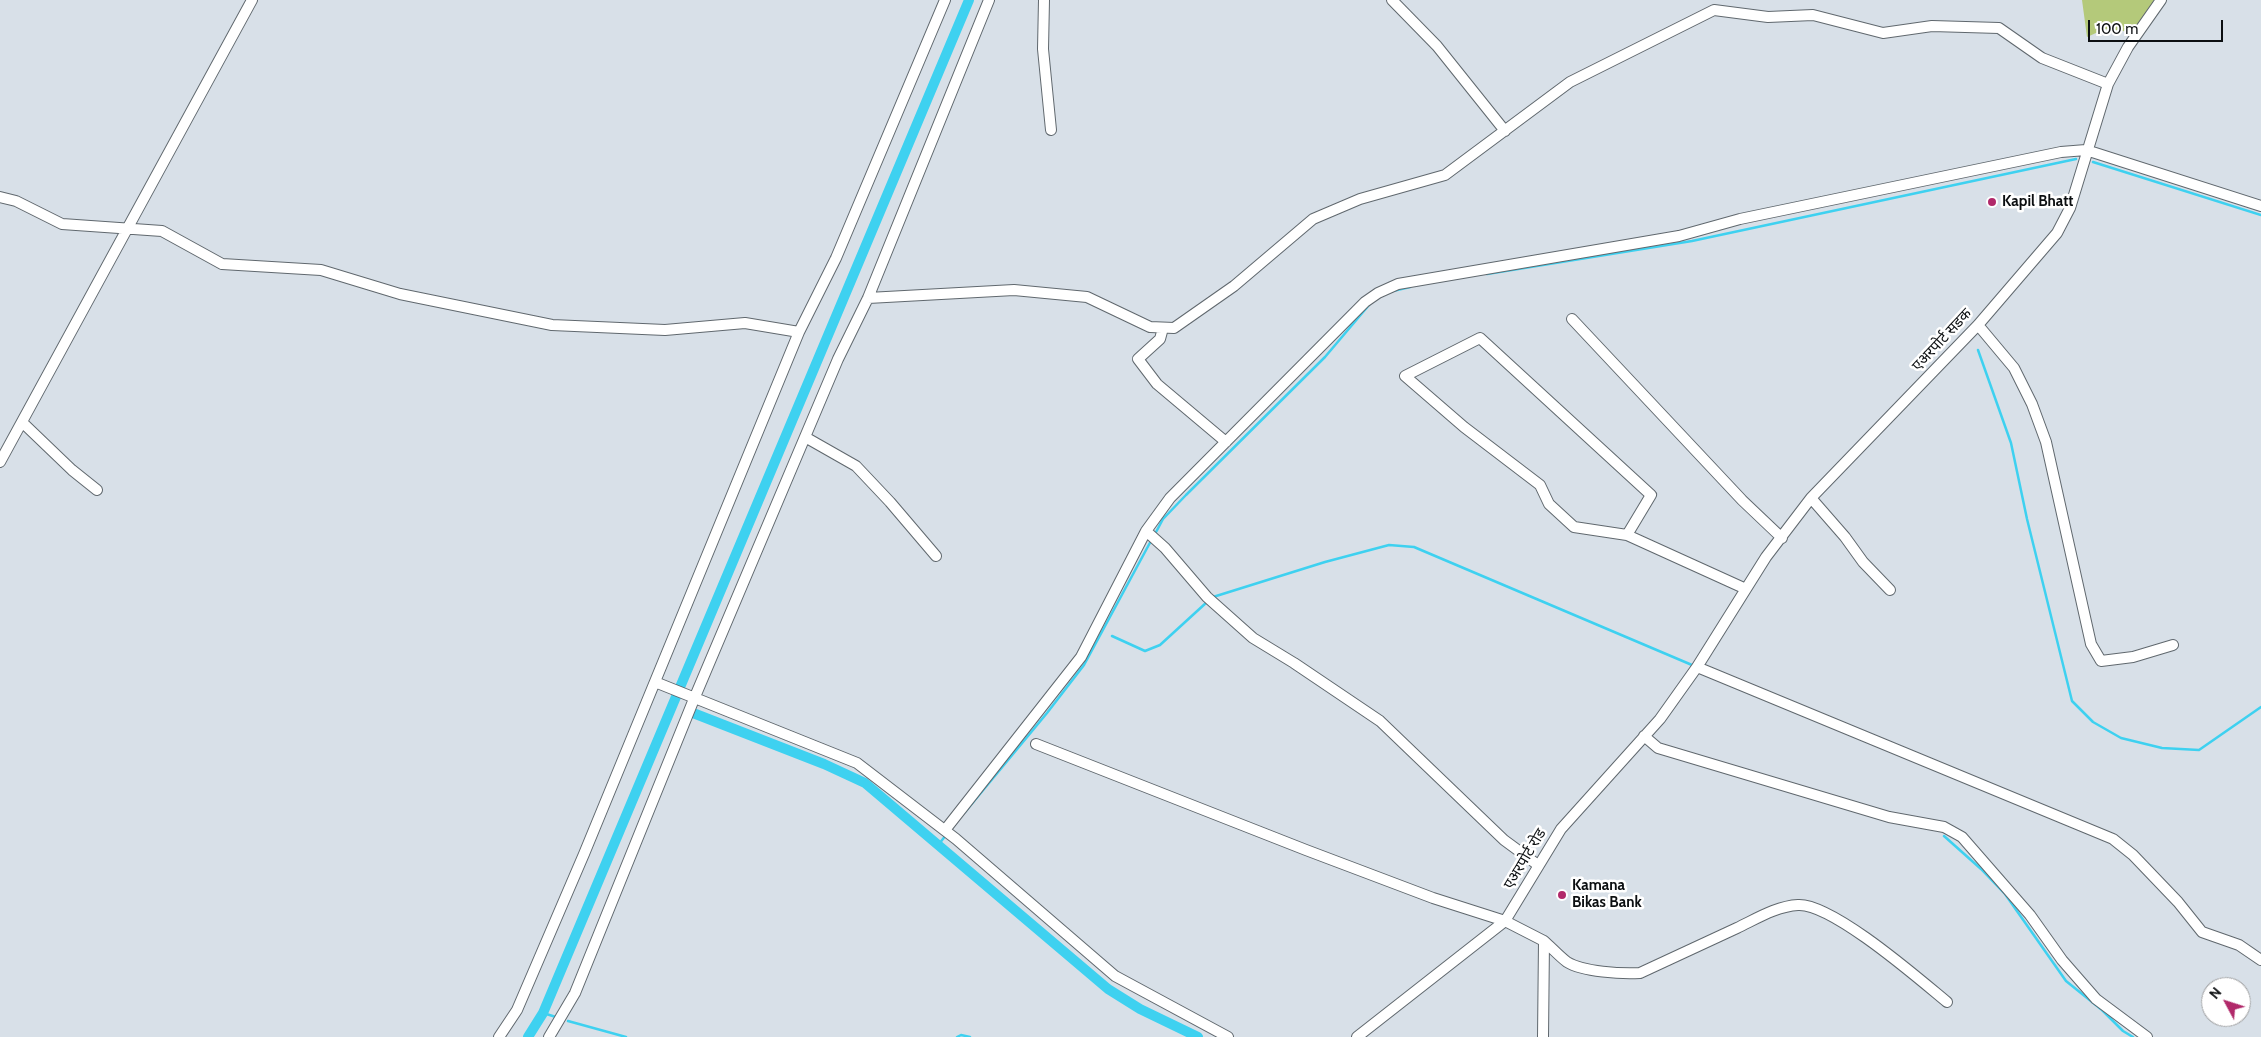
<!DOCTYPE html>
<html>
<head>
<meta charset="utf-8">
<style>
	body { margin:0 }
	#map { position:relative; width:2261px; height:1037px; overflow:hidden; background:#d8e0e8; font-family:Cabin,sans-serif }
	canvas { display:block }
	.north { position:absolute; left:2201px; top:977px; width:50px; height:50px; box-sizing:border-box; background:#fff; border:1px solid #9e9fa0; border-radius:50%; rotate:310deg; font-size:14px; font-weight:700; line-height:20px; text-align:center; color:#0c0f11 }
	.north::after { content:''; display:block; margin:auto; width:18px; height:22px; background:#b1296a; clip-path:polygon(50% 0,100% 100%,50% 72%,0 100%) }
	.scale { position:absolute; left:2088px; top:20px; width:135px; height:22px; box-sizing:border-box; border:2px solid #0c0f11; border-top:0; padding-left:6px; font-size:15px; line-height:18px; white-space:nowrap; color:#0c0f11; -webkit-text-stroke:4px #fff; paint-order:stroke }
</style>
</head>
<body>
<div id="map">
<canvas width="2261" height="1037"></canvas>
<div class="north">N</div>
<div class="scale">100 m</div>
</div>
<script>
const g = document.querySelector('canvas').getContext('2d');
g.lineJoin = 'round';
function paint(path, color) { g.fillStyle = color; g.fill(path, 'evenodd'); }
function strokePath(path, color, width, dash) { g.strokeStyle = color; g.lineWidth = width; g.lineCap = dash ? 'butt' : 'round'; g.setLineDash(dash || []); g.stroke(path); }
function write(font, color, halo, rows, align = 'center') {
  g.font = font + ' Cabin,"Noto Sans Devanagari",sans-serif'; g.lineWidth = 5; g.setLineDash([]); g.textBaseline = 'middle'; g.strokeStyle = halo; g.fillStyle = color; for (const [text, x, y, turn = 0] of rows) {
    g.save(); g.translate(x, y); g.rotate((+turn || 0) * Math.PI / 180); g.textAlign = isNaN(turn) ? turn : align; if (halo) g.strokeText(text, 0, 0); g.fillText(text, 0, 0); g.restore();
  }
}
paint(new Path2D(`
	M2082,0H2156L2131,32L2105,29L2087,37Z`), '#b4c97a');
strokePath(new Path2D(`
	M2093,162L2261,215
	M1487,274L1692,241L2076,159
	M1393,291L1410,287
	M1978,350L2011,443L2027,519L2072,701L2093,722L2121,738L2162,748L2199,750L2261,707
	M1155,534L1163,519L1186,495L1325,357L1369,305
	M1213,597L1325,562L1389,545L1414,547L1692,665
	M1112,636L1145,651L1160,645L1207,602
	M965,812L1047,713L1084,665L1152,539
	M1944,836L1981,869L2005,894L2066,981L2102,1010L2123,1031L2133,1037
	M939,844L946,835
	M543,1013L556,1017
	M568,1021L626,1037
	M957,1037L961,1035L970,1037`), '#3ed1f0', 2.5);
strokePath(new Path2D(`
	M693,713L824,764L865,783L1108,989L1140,1009L1198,1037
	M528,1037L543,1013L969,0`), '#3ed1f0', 10);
const street = new Path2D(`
	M1044,0L1043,49L1051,130
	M1392,0L1437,46L1505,131
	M0,197L16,201L62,224L162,231L222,264L321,270L400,294L552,325L665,330L745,323L799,332
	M868,298L1014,290L1087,297L1150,327L1174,328L1234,286L1313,219L1360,199L1445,175L1570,82L1714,10L1768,17L1813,15L1883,33L1932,26L1999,28L2042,58L2108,84
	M1572,319L1742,500L1782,538
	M1978,325L2014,368L2032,404L2046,442L2091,644L2101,661L2133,657L2173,645
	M1163,328L1160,339L1138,359L1157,384L1226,442
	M23,423L72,470L97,490
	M805,437L856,466L890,502L936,556
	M0,462L252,0
	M1811,498L1845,537L1863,562L1890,590
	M1146,531L1165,548L1207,597L1253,638L1294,663L1380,721L1504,840L1538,865
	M1627,535L1651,495L1480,338L1405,376L1464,427L1540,485L1549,504L1574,527L1627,535L1746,589
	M1697,667L2113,839L2133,855L2178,902L2202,932L2239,945L2261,960
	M655,682L857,763L956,839L1115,976L1228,1037
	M1644,736L1658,748L1889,817L1944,827L1962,837L2030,915L2062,960L2096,999L2147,1037
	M1036,744L1306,850L1433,898L1505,921L1544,941L1543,1037
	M945,830L1081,657L1146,531L1170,498L1365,302L1378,293L1398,284L1679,236L1740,219L2061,152L2086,150L2261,206
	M1544,941C1551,947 1559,956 1567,962C1583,972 1622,974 1640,973C1672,958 1705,943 1737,928C1756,919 1777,906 1798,905C1832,903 1919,979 1947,1002
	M499,1037L517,1010L584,854L799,332L836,258L945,0
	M549,1037L575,993L694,699L838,359L868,298L989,0
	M1357,1037L1505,921L1561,829L1660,719L1697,667L1766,557L1811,498L1978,325L2057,233L2070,208L2108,84L2128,47L2161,0`);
strokePath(street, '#60686e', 12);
strokePath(street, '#fff', 10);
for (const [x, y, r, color] of [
	[1992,202,5,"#b1296a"],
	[1562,895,5,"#b1296a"]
]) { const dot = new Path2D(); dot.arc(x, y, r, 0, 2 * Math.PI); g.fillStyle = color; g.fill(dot); strokePath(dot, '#fff', 2); }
write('bold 15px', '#0c0f11', '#fff', [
	["Kapil Bhatt",2002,202],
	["Kamana",1572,886],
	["Bikas Bank",1572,903]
], 'left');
write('15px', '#0c0f11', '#fff', [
	["एअरपोर्ट सडक",1942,340,-47],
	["एअरपोर्ट रोड",1525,859,-59]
]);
</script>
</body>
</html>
